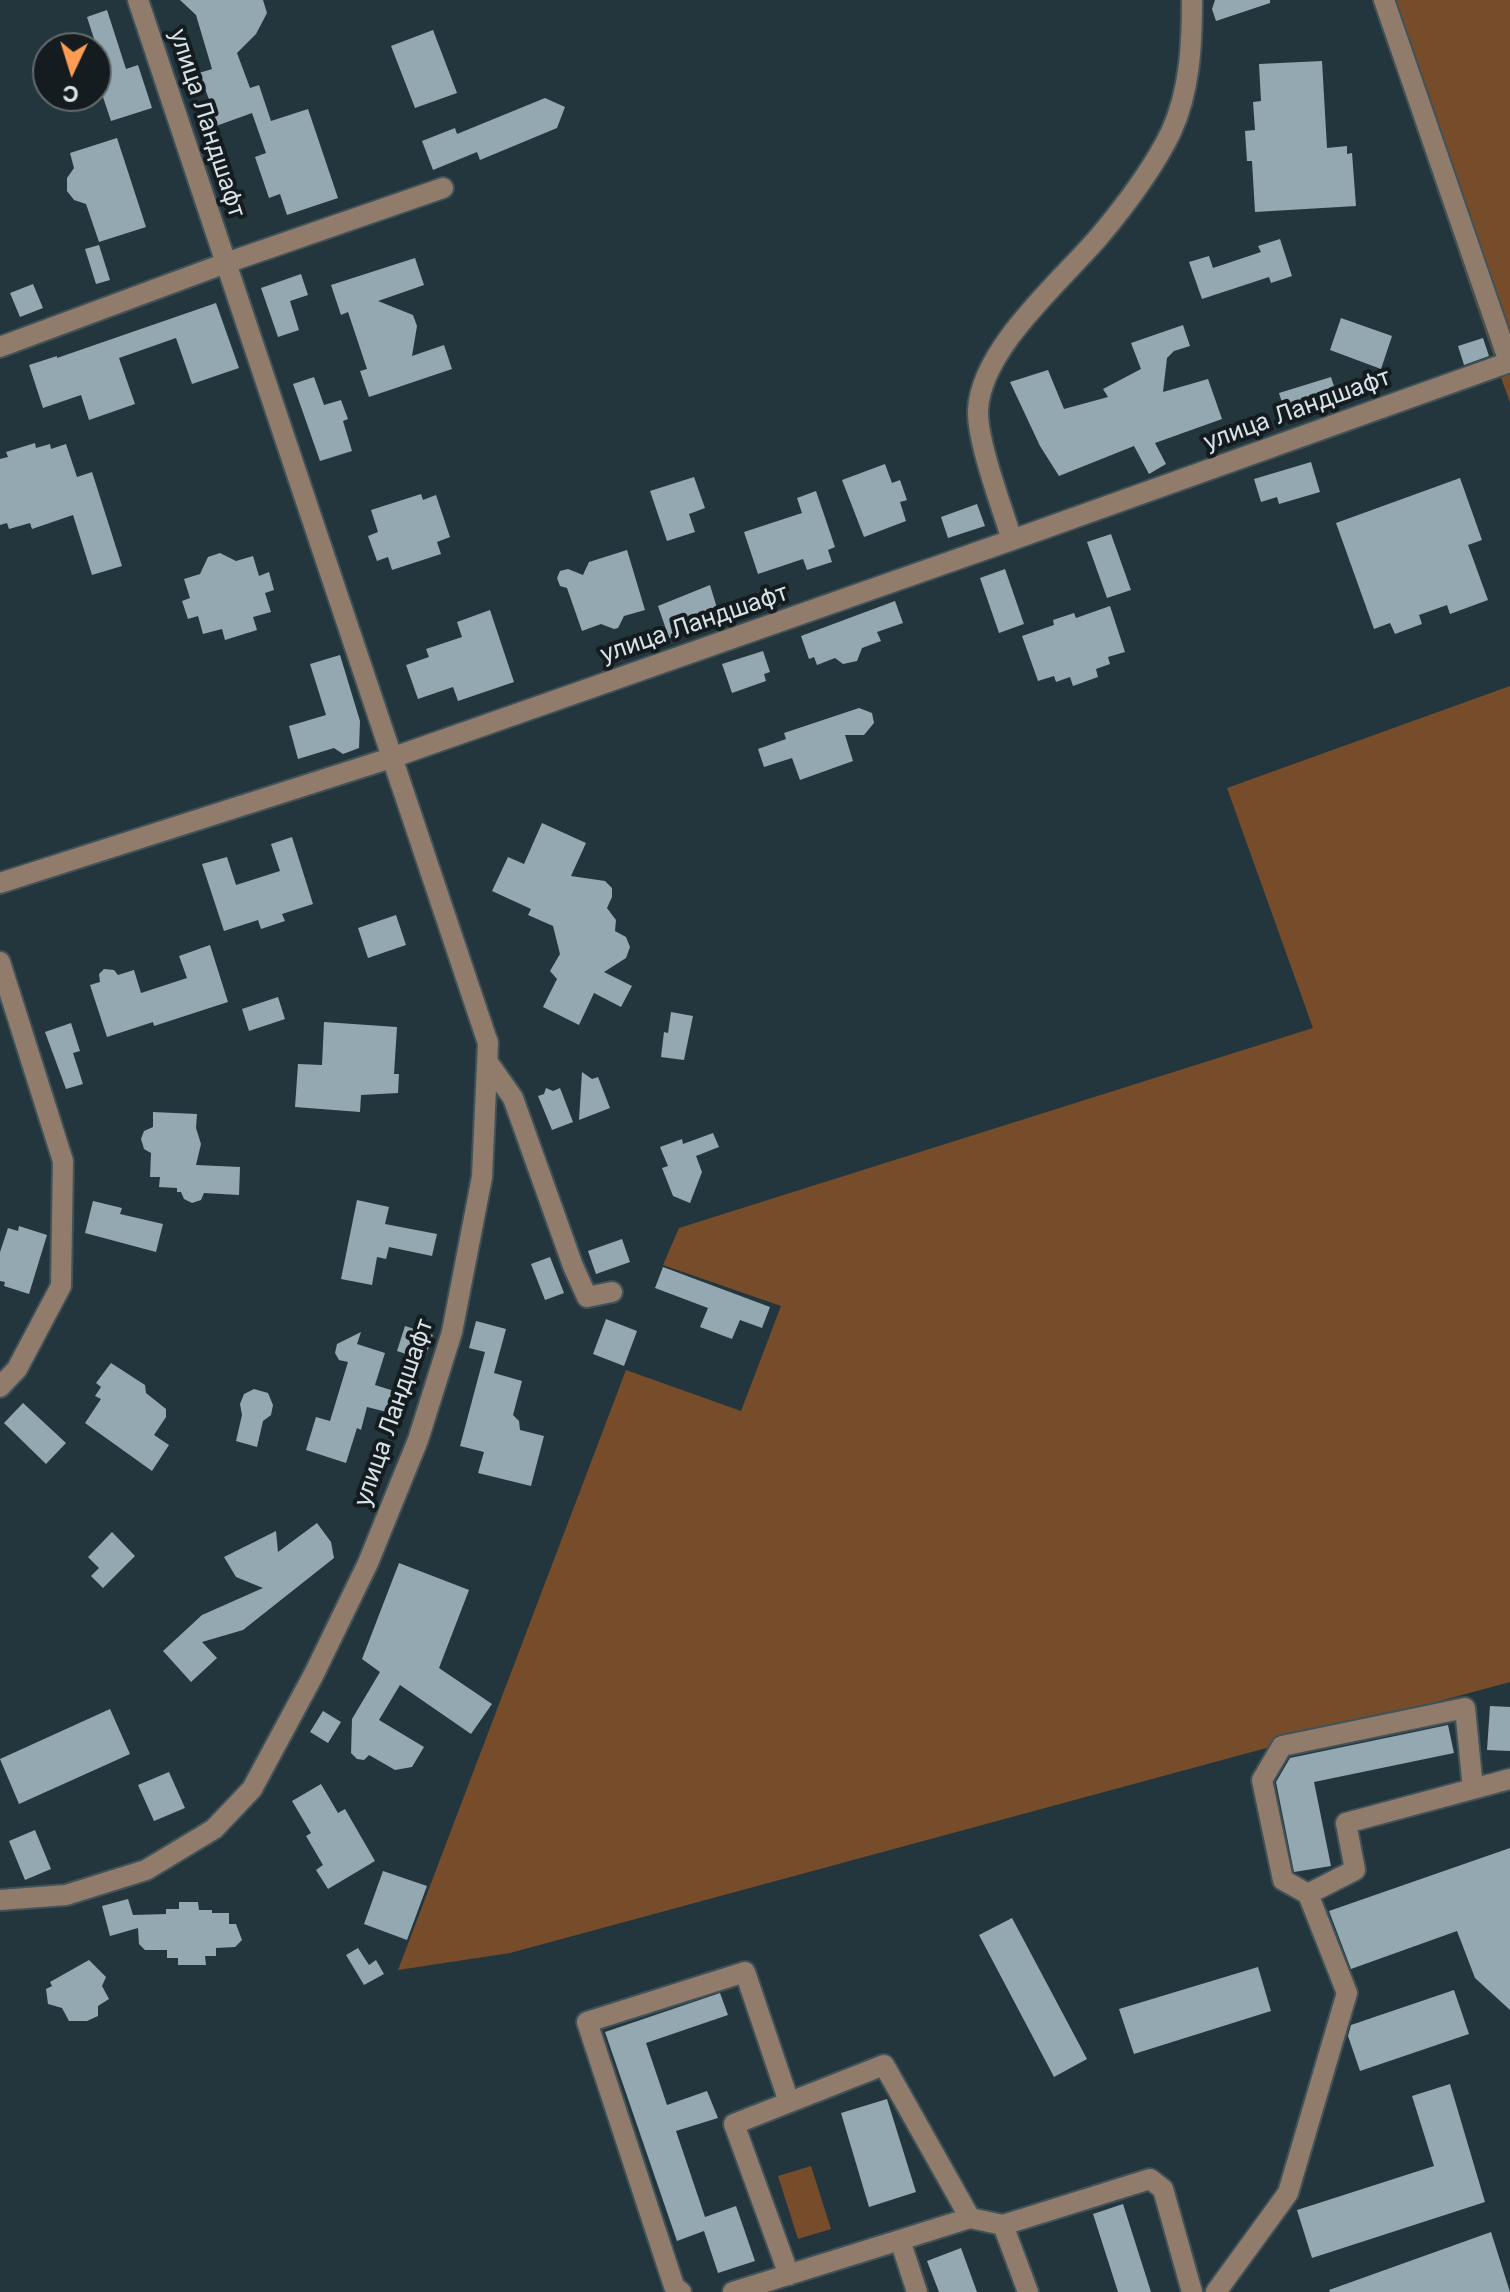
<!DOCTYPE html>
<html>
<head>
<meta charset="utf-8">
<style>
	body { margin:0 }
	#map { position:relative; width:1510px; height:2292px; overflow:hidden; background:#24363d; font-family:Inter,sans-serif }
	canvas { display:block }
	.north { position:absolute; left:32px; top:32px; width:80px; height:80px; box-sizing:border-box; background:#141c1f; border:2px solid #626c6f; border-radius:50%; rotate:184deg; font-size:22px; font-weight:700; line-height:32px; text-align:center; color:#d8e3e8 }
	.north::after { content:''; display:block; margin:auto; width:28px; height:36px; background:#fc9d53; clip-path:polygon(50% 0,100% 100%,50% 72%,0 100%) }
</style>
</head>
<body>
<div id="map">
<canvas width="1510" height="2292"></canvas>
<div class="north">С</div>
</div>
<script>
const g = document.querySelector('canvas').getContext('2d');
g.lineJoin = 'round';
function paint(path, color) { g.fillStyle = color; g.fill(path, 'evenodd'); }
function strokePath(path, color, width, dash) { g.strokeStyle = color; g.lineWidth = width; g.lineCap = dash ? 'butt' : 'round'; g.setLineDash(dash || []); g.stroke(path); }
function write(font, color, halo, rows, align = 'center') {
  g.font = font + ' Inter,sans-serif'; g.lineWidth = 8; g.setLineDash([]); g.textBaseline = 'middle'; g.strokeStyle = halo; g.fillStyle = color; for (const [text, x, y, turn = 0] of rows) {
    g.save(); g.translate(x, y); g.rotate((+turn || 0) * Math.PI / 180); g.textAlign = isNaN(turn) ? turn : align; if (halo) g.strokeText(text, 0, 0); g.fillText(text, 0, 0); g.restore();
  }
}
paint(new Path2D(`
	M1372,0H1510V403L1497,366Z
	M1510,686V1682L510,1953L398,1970L626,1370L741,1411L781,1306L663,1265L679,1228L1313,1028L1227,788Z
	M811,2166L831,2229L798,2239L778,2176Z`), '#764c2b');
paint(new Path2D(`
	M180,0H263L267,13L256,34L237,53L250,88L259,85L271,121L308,109L338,198L287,215L280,194L269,198L255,157L266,153L252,113L205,130L197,106L210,102L199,73L212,69L196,15Z
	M1215,0H1270V3L1216,21L1212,9Z
	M107,10L126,69L138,65L152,108L111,121L96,76V45L87,17Z
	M433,30L457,93L415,108L391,46Z
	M1322,61L1327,148L1347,146V154L1352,153L1356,206L1255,212L1252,161H1247L1245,131L1255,130L1253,102L1261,101L1259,64Z
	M545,98L565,107L557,128L480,160L477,152L433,170L422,141L455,128L457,134Z
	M117,138L146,227L99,242L86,204L74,200L67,191V178L74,168L70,153Z
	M1280,239L1292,276L1271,283L1269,277L1202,299L1189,262L1209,256L1213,268L1261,252L1258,246Z
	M99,245L110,280L96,284L85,249Z
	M415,258L424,285L378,301L413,315L417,326L412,356L444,345L452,369L369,397L360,371L367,369L348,312L341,315L331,285Z
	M301,274L308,295L290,301L299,330L278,337L261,288Z
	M33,284L43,308L20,317L10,293Z
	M216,303L239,368L192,384L176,338L119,358L135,404L89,420L81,395L43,408L29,365L57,356V358Z
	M1341,318L1392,336L1381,369L1330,350Z
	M1183,325L1190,346L1174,351L1167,358L1163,392L1208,379L1222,419L1155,443L1166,464L1149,474L1134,446L1059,476L1040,446L1010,382L1048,370L1064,409L1108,397L1103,389L1141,369L1131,343Z
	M1483,338L1489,356L1464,365L1458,346Z
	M314,377L324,405L341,400L348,419L343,421L352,451L320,461L293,384Z
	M1331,377L1340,405L1288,421L1279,393Z
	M35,443L36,448L50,444L51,449L66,444L77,477L92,472L122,566L92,575L73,515L32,529L30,523L9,529L7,523L0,525V459L8,457L6,452Z
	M1311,462L1320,492L1279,504L1277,497L1261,502L1254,479Z
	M885,464L892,483L900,480L907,500L900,502L906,521L864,537L842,480Z
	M694,477L705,508L689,514L695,532L667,541L650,491Z
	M1460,478L1482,540L1468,545L1488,600L1450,614L1447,605L1419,615L1422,624L1395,634L1390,623L1374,629L1336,523Z
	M816,491L835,547L828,550L832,562L807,570L803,559L758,574L744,532L802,513L797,498Z
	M421,494L423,500L436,495L450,537L437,542L441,554L392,570L388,557L377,561L368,536L378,532L371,510Z
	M977,504L985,526L948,538L941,517Z
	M1111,534L1131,590L1107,598L1087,542Z
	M627,550L645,610L624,616L618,628L614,629L601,624L582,631L567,588L560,586L557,578L560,571L568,569L583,575L589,562Z
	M220,553L236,561L253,556L259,576L269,572L274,590L265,593L271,612L253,617L257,630L225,640L222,629L203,634L198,616L188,619L182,601L190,598L184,579L200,574L208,557Z
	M1005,569L1024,624L999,633L980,578Z
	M710,585L720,618L669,638L658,606Z
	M895,601L903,623L877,632L881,641L862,648L857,661L843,664L835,658L817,665L814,657L809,659L801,636Z
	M1110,606L1125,652L1108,657L1110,664L1096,669L1098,677L1073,686L1070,677L1056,682L1054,676L1038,681L1022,636L1054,625L1053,620L1074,613L1076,618Z
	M490,610L514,682L458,701L453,687L418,699L406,665L429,657L426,649L462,637L457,622Z
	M763,651L770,672L764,674L766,681L732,693L722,664Z
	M340,655L360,721L359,748L343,754L334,748L298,759L289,726L326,715L310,664Z
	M859,708L872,713L874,723L864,735H845L853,761L800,780L792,758L764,767L758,749L786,739L784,733Z
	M542,823L586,843L571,876L605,881L612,888V897L607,908L616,920L615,931L626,937L630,947L626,958L604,972L632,986L621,1007L594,993L579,1025L543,1007L557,979L550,971L560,954L553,926L528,915L531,909L492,891L508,857L524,864Z
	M292,837L313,904L282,914L285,921L261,929L258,920L224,931L202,864L227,857L236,885L280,871L271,844Z
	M396,915L406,945L368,958L358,928Z
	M210,945L228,1002L154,1026L153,1022L107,1037L90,985L100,982L99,974L104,969L114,970L118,975L134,970L141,993L187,978L179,956Z
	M278,997L285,1019L249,1031L242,1009Z
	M671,1012L693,1016L684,1060L661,1057L664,1032L668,1033Z
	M324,1022L397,1027L394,1074H399L398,1093L361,1095L360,1112L295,1107L298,1064L322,1065Z
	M71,1023L80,1051L73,1053L83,1084L66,1089L45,1032Z
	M582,1072L592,1079L598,1077L610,1108L579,1120Z
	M546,1088L553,1091L560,1088L573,1122L552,1130L538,1096L544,1094Z
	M153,1112L197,1114L196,1128L201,1144L196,1165L240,1167L239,1195L204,1193L201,1200L192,1203L184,1199L181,1192H177V1188L159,1187L160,1177H150L151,1153L144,1149L141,1139L144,1131L153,1127Z
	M713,1133L719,1147L696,1156L702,1172L690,1203L673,1196L662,1168L668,1166L660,1147L682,1139L683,1144Z
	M357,1200L389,1207L385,1224L437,1234L432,1256L389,1247L386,1259L377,1257L372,1285L341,1279Z
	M93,1201L122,1208L120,1214L163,1224L156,1252L85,1233Z
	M19,1226L47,1235L29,1294L4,1286L5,1282L0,1281V1252L8,1228L18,1231Z
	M622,1239L630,1262L596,1274L588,1251Z
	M550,1257L564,1293L545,1300L531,1264Z
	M663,1267L770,1307L762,1328L740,1320L732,1339L700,1327L708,1308L655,1288Z
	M606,1319L637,1331L624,1366L593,1354Z
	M476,1321L506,1329L494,1373L522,1381L513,1415L519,1421L520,1430L544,1436L531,1486L478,1473L484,1452L460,1446L485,1352L469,1348Z
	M405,1326L433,1335L424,1360L397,1351Z
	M361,1332L357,1344L385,1353L375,1385L394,1391L387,1412L367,1407L361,1430L357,1428L346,1463L306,1450L316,1417L330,1421L348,1362L339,1360L335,1353L337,1344Z
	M111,1363L145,1385L146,1393L166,1409V1417L154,1435L169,1445L152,1471L85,1423L101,1399L95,1396L101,1387L96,1383Z
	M254,1389L268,1393L273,1405L271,1415L263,1421L257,1447L236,1441L242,1415L240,1404L244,1394Z
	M23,1403L66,1443L46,1464L4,1423Z
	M317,1523L331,1542L334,1558L243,1630L202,1642L217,1658L191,1682L163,1651L202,1615L263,1588L236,1577L224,1557L276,1531L278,1552Z
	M112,1532L135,1556L103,1588L91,1576L99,1568L88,1557Z
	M399,1563L469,1590L439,1668L492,1704L471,1734L400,1685L379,1720L424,1747L412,1767L395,1770L369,1755L364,1760L357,1759L351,1753L352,1719L380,1672L362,1659Z
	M1490,1706L1510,1707V1751L1487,1750Z
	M110,1709L130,1754L19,1804L0,1759Z
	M323,1711L341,1722L328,1743L310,1732Z
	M1448,1725L1454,1753L1314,1782L1331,1866L1294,1872L1276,1782L1290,1758Z
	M169,1772L185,1808L154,1821L138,1785Z
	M321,1784L338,1813L345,1809L375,1861L328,1889L316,1870L323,1865L306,1836L311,1833L292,1801Z
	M35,1830L51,1869L25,1880L9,1841Z
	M1510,1848V2010L1475,1978L1457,1931L1351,1969L1329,1911Z
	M383,1871L427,1886L407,1940L364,1924Z
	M128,1899L133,1915L166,1914V1909H179V1902H198L199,1910H212V1913H229V1924H236L242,1940L235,1947L216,1948V1956H205L206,1965H178V1958H167V1950H145L139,1944L138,1928L110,1936L102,1906Z
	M1012,1918L1087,2059L1054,2077L979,1935Z
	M358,1948L369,1965L376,1960L384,1974L364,1985L346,1955Z
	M89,1960L106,1977L102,1986L109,1999L98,2006V2016L87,2021H69L62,2008L48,2004L46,1989L52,1986L50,1982Z
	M1258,1967L1271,2011L1134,2054L1119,2009Z
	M1454,1990L1469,2034L1360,2071L1348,2036L1351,2025Z
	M720,1993L728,2015L646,2043L667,2105L707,2091L718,2118L676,2131L705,2217L736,2206L755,2261L718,2273L704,2231L677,2241L605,2032Z
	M1450,2084L1485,2202L1312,2258L1297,2210L1434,2166L1412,2096Z
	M887,2099L916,2192L869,2207L841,2113Z
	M1123,2204L1151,2292H1118L1093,2214Z
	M1491,2232L1510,2292H1330L1329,2290Z
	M961,2248L977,2292H939L927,2261Z`), '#94a8b2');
const minor = new Path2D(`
	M138,0L226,263L443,188
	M1384,0L1509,362
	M0,347L226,263L488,1043L482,1177L452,1332L418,1440L368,1563L314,1674L252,1789L214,1829L146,1870L66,1895L0,1900
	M1012,540C1002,507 977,442 978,410C981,349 1060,282 1098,238C1125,206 1153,169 1171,132C1190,91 1192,44 1192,0
	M0,883L394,757L1012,540L1510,362
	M0,962L63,1161L61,1286L17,1369L0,1387
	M489,1064L513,1098L573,1266L587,1297L612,1292
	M1308,1894L1283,1880L1262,1780L1282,1746L1465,1708L1473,1789
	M1003,2225L1028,2292
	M789,2275L734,2124L884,2065L970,2218
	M681,2292L674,2286L587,2022L745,1972L789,2102
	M733,2292L900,2240
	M917,2292L900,2240L970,2218L1003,2225L1150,2179L1163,2189L1192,2292
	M1216,2292L1288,2193L1347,1993L1308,1894L1355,1870L1346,1823L1510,1779`);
strokePath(minor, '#415258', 24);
strokePath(minor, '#917b6b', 20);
write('24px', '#d8e3e8', '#141c1f', [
	["улица Ландшафт",207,123,72],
	["улица Ландшафт",1297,410,-20],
	["улица Ландшафт",694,624,-19],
	["улица Ландшафт",394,1413,-71]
]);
</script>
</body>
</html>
